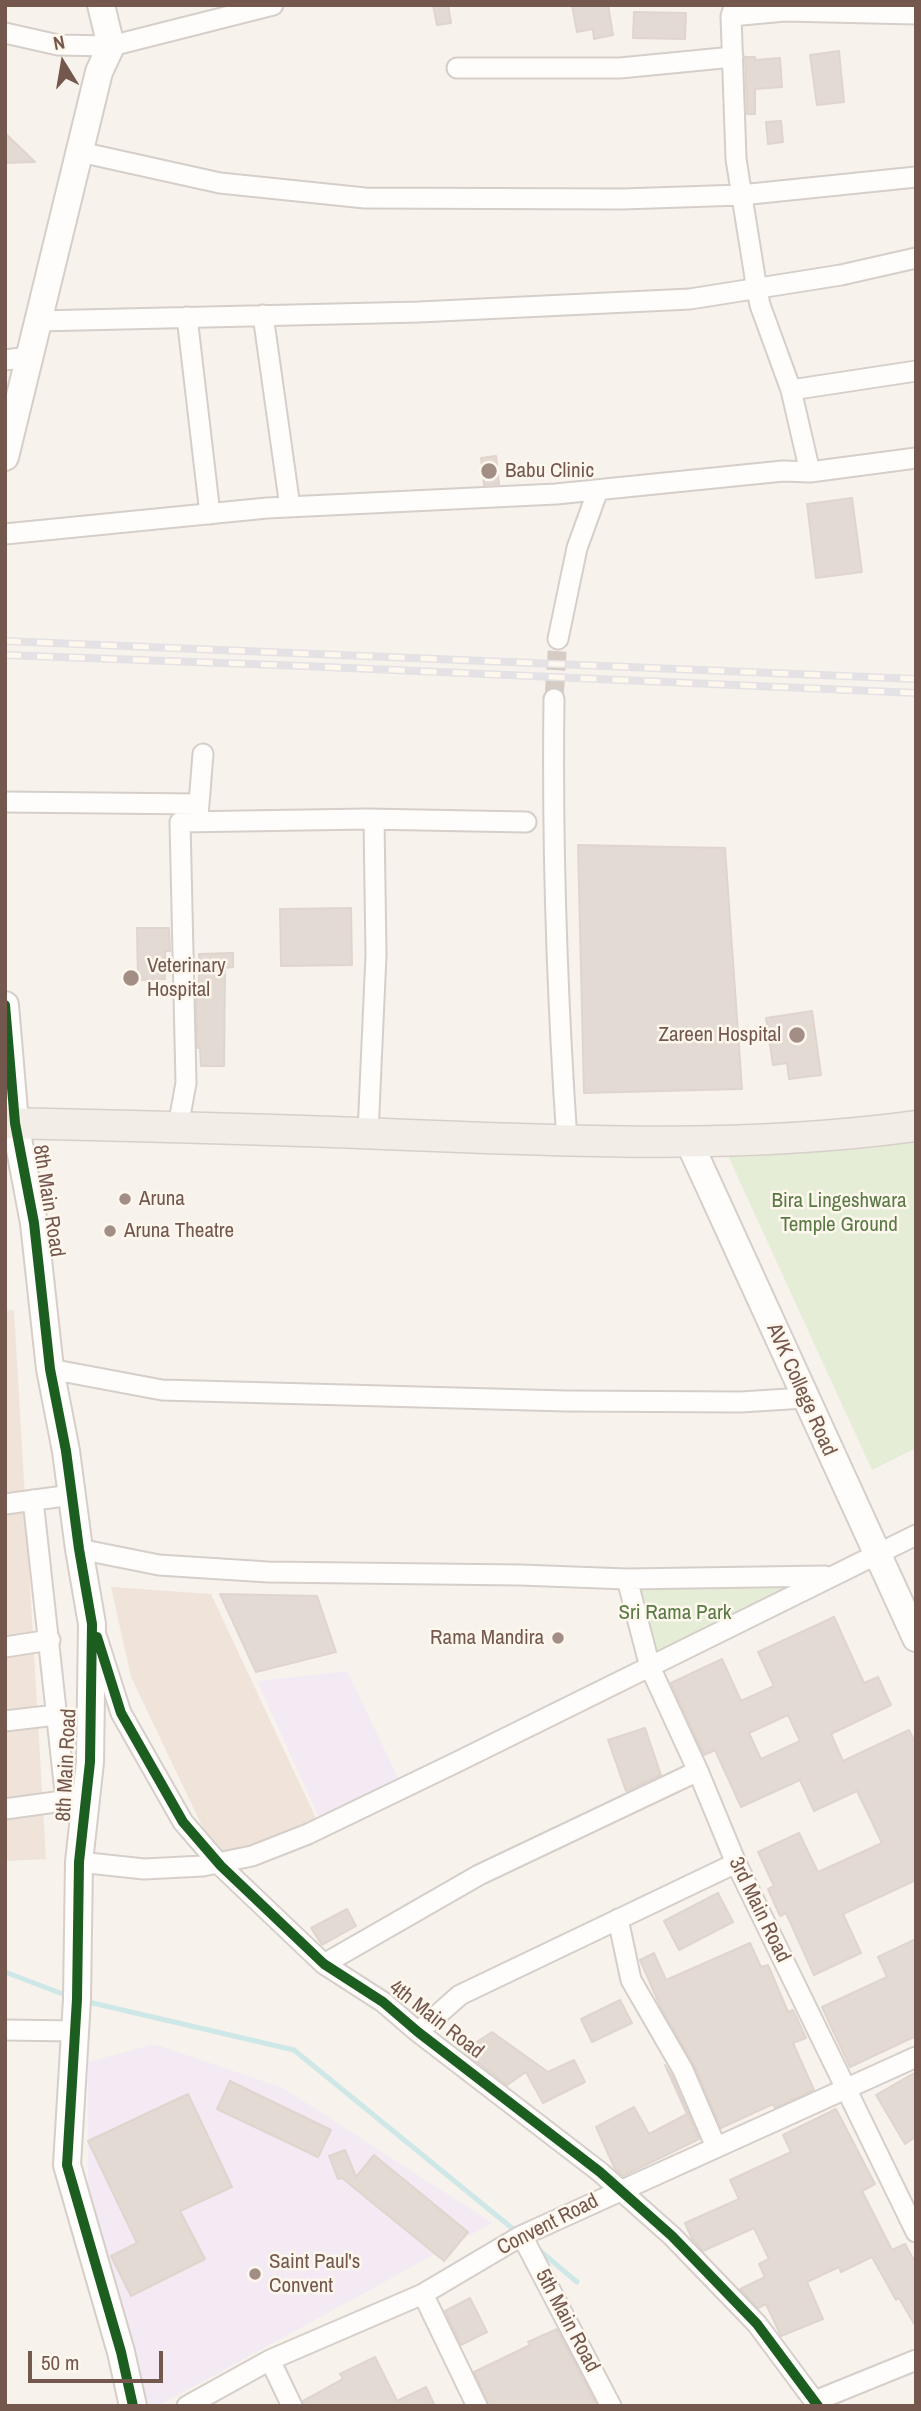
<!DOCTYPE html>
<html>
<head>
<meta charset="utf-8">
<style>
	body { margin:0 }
	#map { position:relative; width:921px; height:2411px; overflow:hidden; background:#f7f2ec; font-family:"Archivo Narrow",sans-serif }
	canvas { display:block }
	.frame { position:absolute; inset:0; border:7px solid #75584d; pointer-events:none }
	.north { position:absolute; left:28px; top:28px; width:70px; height:70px; -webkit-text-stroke:5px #fef7ee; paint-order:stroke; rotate:349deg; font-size:19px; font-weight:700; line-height:28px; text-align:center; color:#75584d }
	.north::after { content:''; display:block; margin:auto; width:24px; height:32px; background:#75584d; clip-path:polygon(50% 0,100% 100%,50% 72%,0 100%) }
	.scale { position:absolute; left:28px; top:2351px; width:135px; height:32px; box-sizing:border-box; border:4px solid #75584d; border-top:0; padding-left:9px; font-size:21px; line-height:24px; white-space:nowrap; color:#75584d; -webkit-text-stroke:5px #fef7ee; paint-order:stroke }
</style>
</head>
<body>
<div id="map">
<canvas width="921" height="2411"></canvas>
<div class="frame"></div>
<div class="north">N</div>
<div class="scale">50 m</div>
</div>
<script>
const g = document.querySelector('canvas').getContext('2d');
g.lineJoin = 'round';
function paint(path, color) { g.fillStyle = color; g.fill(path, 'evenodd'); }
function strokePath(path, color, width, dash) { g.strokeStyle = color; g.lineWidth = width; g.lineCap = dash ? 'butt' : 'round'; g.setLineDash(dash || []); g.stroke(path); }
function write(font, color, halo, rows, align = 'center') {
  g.font = font + ' "Archivo Narrow",sans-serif'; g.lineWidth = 5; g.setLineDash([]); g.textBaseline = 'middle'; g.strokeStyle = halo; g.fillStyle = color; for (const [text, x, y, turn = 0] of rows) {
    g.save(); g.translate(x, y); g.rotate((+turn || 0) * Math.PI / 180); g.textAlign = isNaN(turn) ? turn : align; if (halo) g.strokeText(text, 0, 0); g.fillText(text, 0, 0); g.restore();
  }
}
paint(new Path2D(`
	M14,1310L46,1859L5,1861V1311Z
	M111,1587L211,1594L320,1827L224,1872L131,1677Z`), '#f0e4da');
paint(new Path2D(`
	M347,1671L400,1782L322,1824L257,1681Z
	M154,2044L283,2088L492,2223L158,2406H149L88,2191V2062Z`), '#f3eaf3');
paint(new Path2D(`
	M916,1124V1448L872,1470L724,1147Z
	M809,1581L656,1658L633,1583Z`), '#e5edd7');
strokePath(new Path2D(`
	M5,1972L68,1996
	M84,2001L294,2050L518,2233
	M539,2250L577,2282`), '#cee7e7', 5);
const building = new Path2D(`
	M433,5H448L451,23L437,25Z
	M572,5H608L613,35L594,39L593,29L577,32Z
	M634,12L686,13L685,39L633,38Z
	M839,51L844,102L817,105L810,55Z
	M745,57H755V60L780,58L782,87L755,89V114H747Z
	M781,121L783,142L768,144L766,122Z
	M5,133L35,162L5,163Z
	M496,456L499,484L484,485L481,458Z
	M852,498L862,572L816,578L807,504Z
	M578,845L725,848L742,1089L584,1093Z
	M351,908L352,965L281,966L280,909Z
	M137,928H169L170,951H165V979L138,980Z
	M233,953V967L225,968L224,1066H201L200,1048H197L196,986H199V954Z
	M812,1011L821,1075L789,1079L787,1063L773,1065L766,1018Z
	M220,1594L317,1596L336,1652L256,1672Z
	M834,1617L864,1683L878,1677L891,1705L831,1734L843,1761L909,1730L916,1744V1880L843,1914L861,1953L814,1975L786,1913L780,1916L768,1889L774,1886L758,1852L799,1833L818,1872L882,1843L857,1791L814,1811L800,1780L741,1807L715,1750L704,1755L671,1683L722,1659L741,1701L774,1686L758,1652ZM788,1715L800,1741L761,1759L749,1733Z
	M645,1728L661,1775L626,1791L608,1740Z
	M718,1893L733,1922L679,1950L664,1921Z
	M347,1909L356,1926L322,1945L311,1928Z
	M916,1939V2036L850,2067L822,2007L887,1977L878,1957Z
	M750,1943L761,1967L768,1965L788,2012L793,2010L806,2038L793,2043L814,2090L775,2108L773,2104L721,2128L694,2065L661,2008L640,1960L654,1953L666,1980Z
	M620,2000L632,2023L592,2042L581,2019Z
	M492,2032L548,2072L574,2060L585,2082L543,2103L526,2072L507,2085L463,2051Z
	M665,2065L672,2076L699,2139L623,2176L615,2169L596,2127L634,2107L649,2134L687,2114Z
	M916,2072V2137L905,2144L876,2095Z
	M230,2081L331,2130L318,2157L217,2109Z
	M188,2094L232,2187L180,2211L205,2259L131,2296L111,2256L137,2243L88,2141Z
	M836,2109L875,2184L862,2191L892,2250L905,2244L916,2264V2327L899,2298L896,2300L872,2257L841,2272L839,2267L807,2282L823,2319L781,2336L766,2304L758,2308L740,2289L765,2277L759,2264L769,2259L754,2228L703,2251L692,2239L685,2223L739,2199L730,2180L791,2152L783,2135Z
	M345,2150L356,2177L374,2155L468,2232L444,2261L342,2178L338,2179L329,2156Z
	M470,2298L487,2332L461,2345L445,2311Z
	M557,2329L597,2406H489L474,2372L530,2345L528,2342Z
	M375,2357L397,2401L426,2387L435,2406H304L303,2401L343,2379L340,2374Z`);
paint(building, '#e3dad4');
strokePath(building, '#e0d5ce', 2);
strokePath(new Path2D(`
	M554,699L558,639`), '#d6ccc4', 19, [19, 10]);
const street = new Path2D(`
	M735,5L731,16L736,159L757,290L760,305L791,390L810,472
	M731,16L785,11L916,14
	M5,33L58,45L111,46L273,5
	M457,68H620L733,57
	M80,152L220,183L365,198L622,199L741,195L916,177
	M263,315L290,507
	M187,317L210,514
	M38,321L419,312L690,299L841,275L916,258
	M5,360L29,357
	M791,390L916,371
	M5,534L267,508L556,494L783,471L810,472L916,458
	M558,639L577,548L598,490
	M554,699C552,847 557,994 567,1141
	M5,802L199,804
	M198,816L203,754
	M178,1127L186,1083L180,822L367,819L526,822
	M368,1133L376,955L374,820
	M50,1369L162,1390L566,1401L741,1402L804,1398
	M33,1500L66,1801
	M5,1504L72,1495
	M79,1549L159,1565L268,1572L520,1575L627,1579L825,1576
	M627,1579L650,1667L698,1771L736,1863L916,2232
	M97,1638L121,1713L183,1822L221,1866L324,1964L383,2002L418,2032L600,2172L672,2236L757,2324L818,2406
	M5,1647L50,1640
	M5,1721L56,1715
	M5,1809L77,1799
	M79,1862L144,1869L203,1866L252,1856L308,1834L455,1763L916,1535
	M618,1919L631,1980L683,2070L716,2147
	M324,1964L479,1875L698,1771
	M5,2030L75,2031
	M418,2032L460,1995L736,1863
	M522,2236L611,2406
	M423,2294L477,2406
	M270,2360L292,2406
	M815,2401L916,2360
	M187,2406L270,2360L423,2294L521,2236L916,2057`);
const secondary = new Path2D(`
	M5,457L99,72L111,46L101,5
	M5,1005L15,1123L34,1223L50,1369L66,1451L79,1549L92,1624L90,1762L79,1862L77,1999L67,2165L121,2352L133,2406
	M689,1142L916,1638`);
const primary = new Path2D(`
	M5,1123C140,1126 274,1129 408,1135C578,1142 747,1149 916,1126`);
strokePath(street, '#d6cec9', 23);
strokePath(secondary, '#d6cec8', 30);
strokePath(primary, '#d8cfca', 33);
strokePath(street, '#fefdfc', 19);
strokePath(secondary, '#fefdfc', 26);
strokePath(primary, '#f2ede6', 30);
const rail = new Path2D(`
	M5,641L916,679
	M5,655L303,666L916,693`);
strokePath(rail, '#e4e2e5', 8);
strokePath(rail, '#fef7ee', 5, [16]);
strokePath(new Path2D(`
	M5,1005L15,1123L34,1223L50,1369L66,1451L79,1549L92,1624L90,1762L79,1862L77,1999L67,2165L121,2352L133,2406
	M97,1637L121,1713L183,1822L221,1866L324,1964L383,2002L418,2032L600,2172L672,2236L757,2324L818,2406`), '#1b5e20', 10);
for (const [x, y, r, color] of [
	[489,471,9,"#a28e85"],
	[131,978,9,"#a28e85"],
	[797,1035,9,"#a28e85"],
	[125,1199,7,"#a28e85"],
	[110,1231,7,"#a28e85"],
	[558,1638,7,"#a28e85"],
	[255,2274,7,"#a28e85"]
]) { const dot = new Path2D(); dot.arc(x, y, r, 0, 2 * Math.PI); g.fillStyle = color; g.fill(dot); strokePath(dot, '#fef7ee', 2.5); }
write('21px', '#75584d', '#fef7ee', [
	["Babu Clinic",505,471],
	["Veterinary",147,966],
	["Hospital",147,990],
	["Zareen Hospital",781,1035,"right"],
	["Aruna",139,1199],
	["Aruna Theatre",124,1231],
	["Rama Mandira",544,1638,"right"],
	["Saint Paul's",269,2262],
	["Convent",269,2286]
], 'left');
write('21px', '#75584d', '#fef7ee', [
	["8th Main Road",48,1201,81],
	["AVK College Road",801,1390,66],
	["8th Main Road",67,1765,-87],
	["3rd Main Road",759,1910,64],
	["4th Main Road",436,2020,38],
	["Convent Road",548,2225,-27],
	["5th Main Road",567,2321,62]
]);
write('21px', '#597a45', '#fef7ee', [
	["Bira Lingeshwara",839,1201],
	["Temple Ground",839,1225],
	["Sri Rama Park",675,1613]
]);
</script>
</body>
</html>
